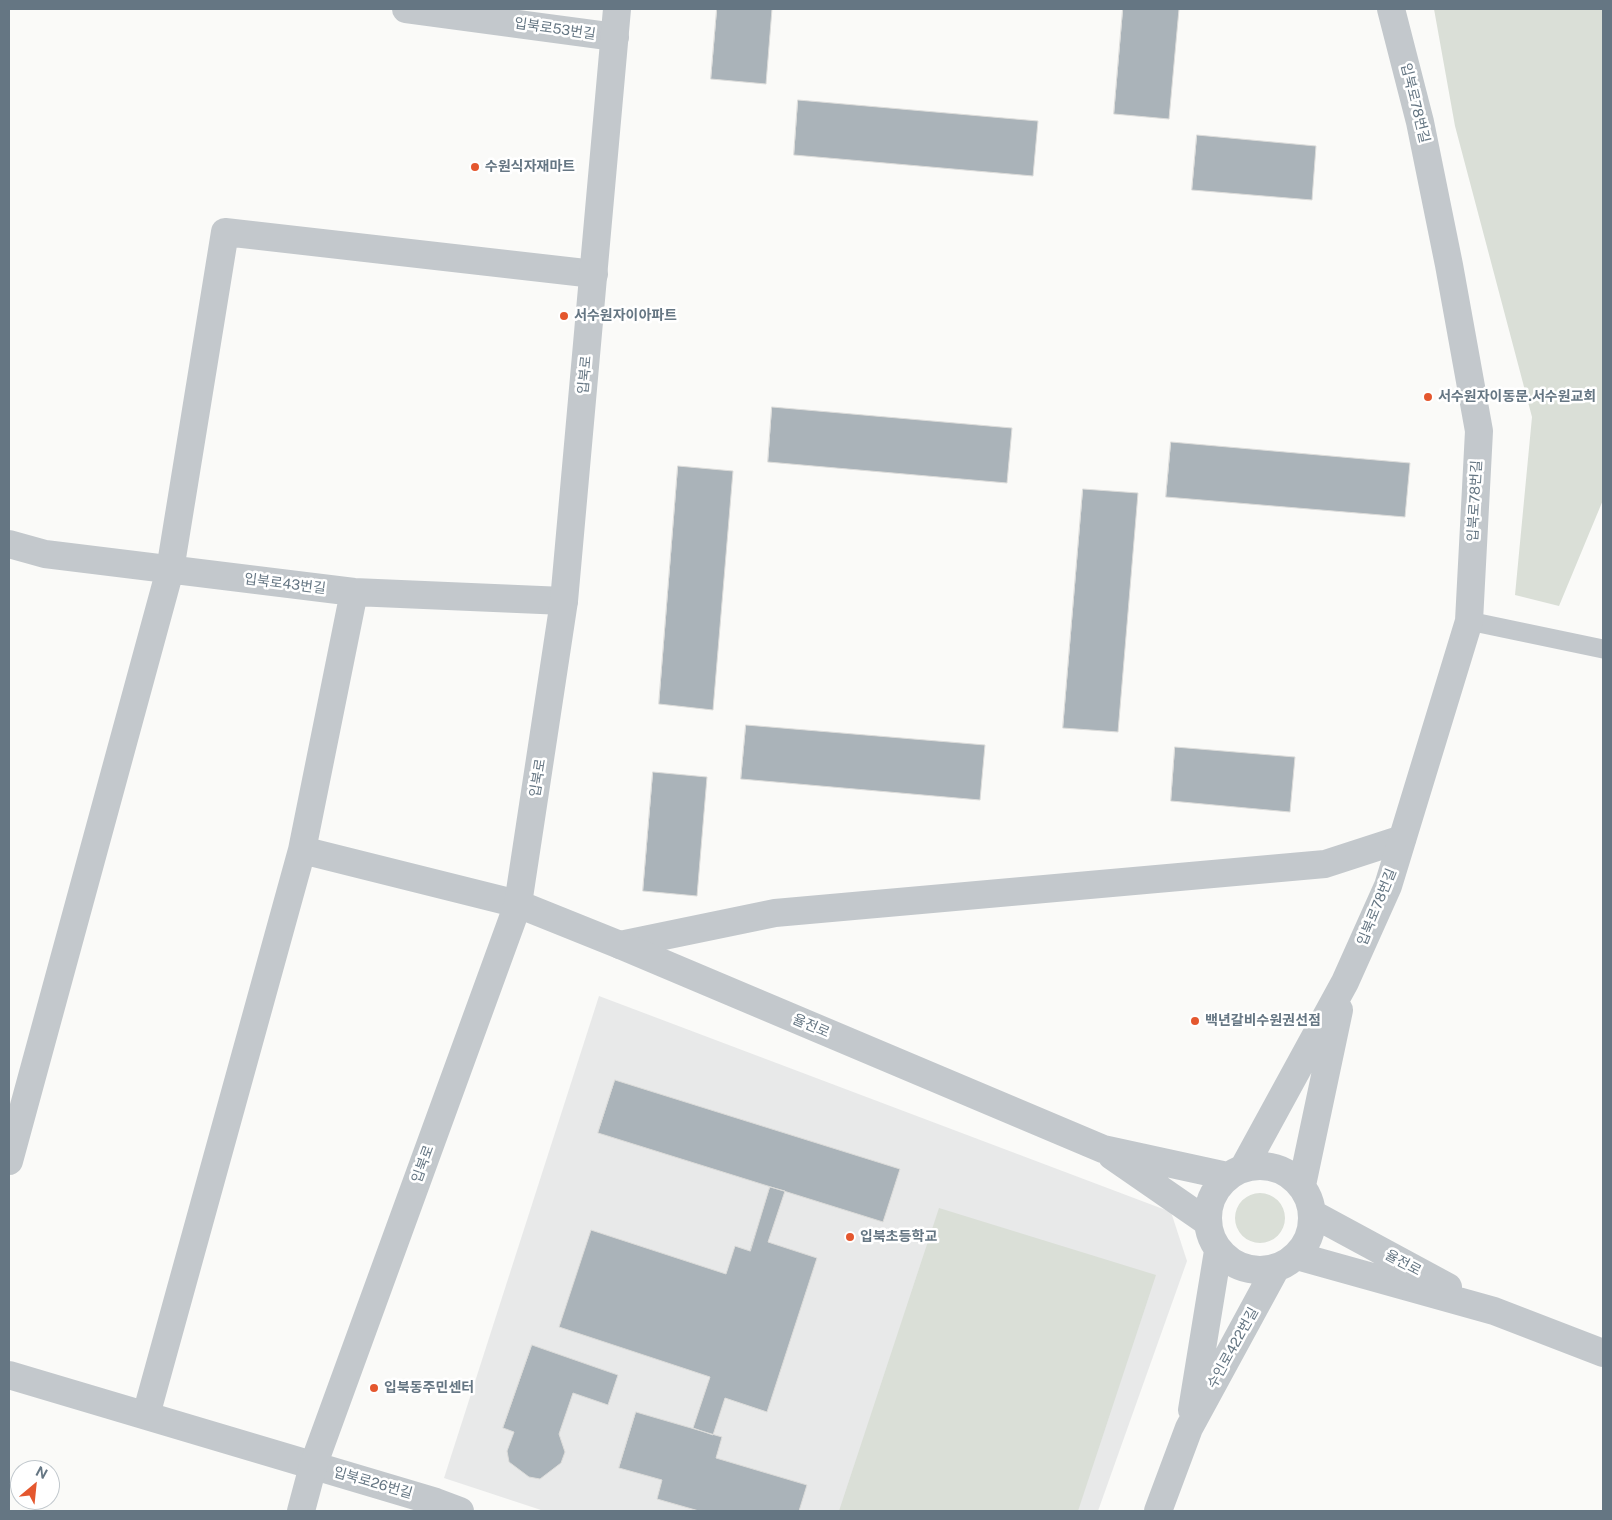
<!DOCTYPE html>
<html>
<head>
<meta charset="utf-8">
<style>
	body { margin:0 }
	#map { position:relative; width:1612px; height:1520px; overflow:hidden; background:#fafaf8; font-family:"Public Sans",sans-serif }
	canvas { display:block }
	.frame { position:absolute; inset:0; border:10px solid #657683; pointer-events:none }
	.north { position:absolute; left:10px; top:1460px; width:50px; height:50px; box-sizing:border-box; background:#fff; border:1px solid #c1c8cd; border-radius:50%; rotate:28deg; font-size:14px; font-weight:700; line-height:20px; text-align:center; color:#657683 }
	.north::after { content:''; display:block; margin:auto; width:18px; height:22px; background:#e4572e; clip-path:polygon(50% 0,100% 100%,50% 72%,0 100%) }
</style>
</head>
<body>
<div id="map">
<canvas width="1612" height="1520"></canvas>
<div class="frame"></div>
<div class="north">N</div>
</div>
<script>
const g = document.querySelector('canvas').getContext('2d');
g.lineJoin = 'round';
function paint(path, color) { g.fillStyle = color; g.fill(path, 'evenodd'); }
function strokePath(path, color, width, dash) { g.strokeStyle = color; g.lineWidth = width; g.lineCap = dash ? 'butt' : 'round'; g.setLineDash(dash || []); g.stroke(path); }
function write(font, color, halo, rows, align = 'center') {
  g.font = font + ' "Public Sans","Noto Sans KR",sans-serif'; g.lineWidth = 5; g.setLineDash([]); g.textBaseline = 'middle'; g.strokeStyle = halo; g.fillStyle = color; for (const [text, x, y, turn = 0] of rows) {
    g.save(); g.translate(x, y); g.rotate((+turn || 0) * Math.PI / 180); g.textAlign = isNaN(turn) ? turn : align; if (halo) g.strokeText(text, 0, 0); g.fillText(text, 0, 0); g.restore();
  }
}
paint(new Path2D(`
	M599,996L1171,1212L1187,1261L1098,1511H544L444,1478Z`), '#e8e9e9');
paint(new Path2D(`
	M1434,9H1603V500L1559,606L1515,595L1532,417L1455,126Z
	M1235 1218a25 25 0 1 1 50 0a25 25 0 1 1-50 0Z
	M939,1208L1156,1275L1078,1511H839Z`), '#dadfd7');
const building = new Path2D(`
	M717,9H772L766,84L711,79Z
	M1123,9H1179L1169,119L1114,114Z
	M798,100L1038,121L1033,176L794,155Z
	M1197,135L1316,146L1312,200L1192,190Z
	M772,407L1012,428L1007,483L768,462Z
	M1171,442L1410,463L1405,517L1166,497Z
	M678,466L733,471L713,710L659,704Z
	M1083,489L1138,493L1118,732L1063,728Z
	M746,725L985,745L980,800L741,779Z
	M1175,747L1295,757L1290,812L1171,801Z
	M653,772L707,777L697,896L643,891Z
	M615,1080L900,1169L883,1222L598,1133Z
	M770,1187L785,1191L768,1242L817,1258L767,1412L725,1398L713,1435L693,1428L710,1377L559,1327L591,1230L726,1274L735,1246L750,1251Z
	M532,1345L618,1375L608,1405L573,1393L559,1434L565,1452L561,1463L540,1479L529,1477L509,1462L507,1451L514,1432L503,1428Z
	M636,1412L722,1437L716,1458L807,1485L799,1511H699L657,1499L662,1480L619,1468Z`);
paint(building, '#aab3b9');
strokePath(building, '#dcdcda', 1);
strokePath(new Path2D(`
	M1469,621L1603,649`), '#c3c8cc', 19);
strokePath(new Path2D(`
	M406,9L615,37
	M9,544L45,554L354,592L564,601
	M302,850L518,904
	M620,945L775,913L1325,864L1402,839
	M9,1161L170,570L225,232L594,274
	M9,1375L436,1502L460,1511
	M146,1415L302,850L354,592`), '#c3c8cc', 28);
strokePath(new Path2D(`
	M518,904L620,945L1103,1149L1227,1176
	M1112,1156L1206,1221
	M1208 1218a52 52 0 1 1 104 0a52 52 0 1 1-104 0Z
	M1244,1167L1345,982L1388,886L1469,621L1479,431L1449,265L1420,122L1391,9
	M1302,1185L1339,1010
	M1313,1214L1448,1287
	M1297,1256L1494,1311L1603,1353
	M1192,1410L1218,1251
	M301,1511L313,1466L518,904L564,601L617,9
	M1158,1511L1189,1428L1276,1268`), '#c3c8cc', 28);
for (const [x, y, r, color] of [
	[475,167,5,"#e4572e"],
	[564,316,5,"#e4572e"],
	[1428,397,5,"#e4572e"],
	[1195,1021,5,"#e4572e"],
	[850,1237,5,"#e4572e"],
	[374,1388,5,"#e4572e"]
]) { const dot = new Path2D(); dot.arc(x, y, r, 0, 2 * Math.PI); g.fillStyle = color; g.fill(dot); strokePath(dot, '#fff', 2); }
write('14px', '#657683', '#fff', [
	["입북로53번길",555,29,8],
	["입북로78번길",1415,103,76],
	["입북로",585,375,-85],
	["입북로78번길",1475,501,-87],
	["입북로43번길",285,584,7],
	["입북로",538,778,-81],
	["입북로78번길",1377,907,-68],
	["율전로",811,1026,23],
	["입북로",423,1164,-70],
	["율전로",1403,1263,28],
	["수인로422번길",1233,1348,-61],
	["입북로26번길",373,1483,16]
]);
write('bold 14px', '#657683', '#fff', [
	["수원식자재마트",485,167],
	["서수원자이아파트",574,316],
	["서수원자이동문.서수원교회",1438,397],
	["백년갈비수원권선점",1205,1021],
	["입북초등학교",860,1237],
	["입북동주민센터",384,1388]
], 'left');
</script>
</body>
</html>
